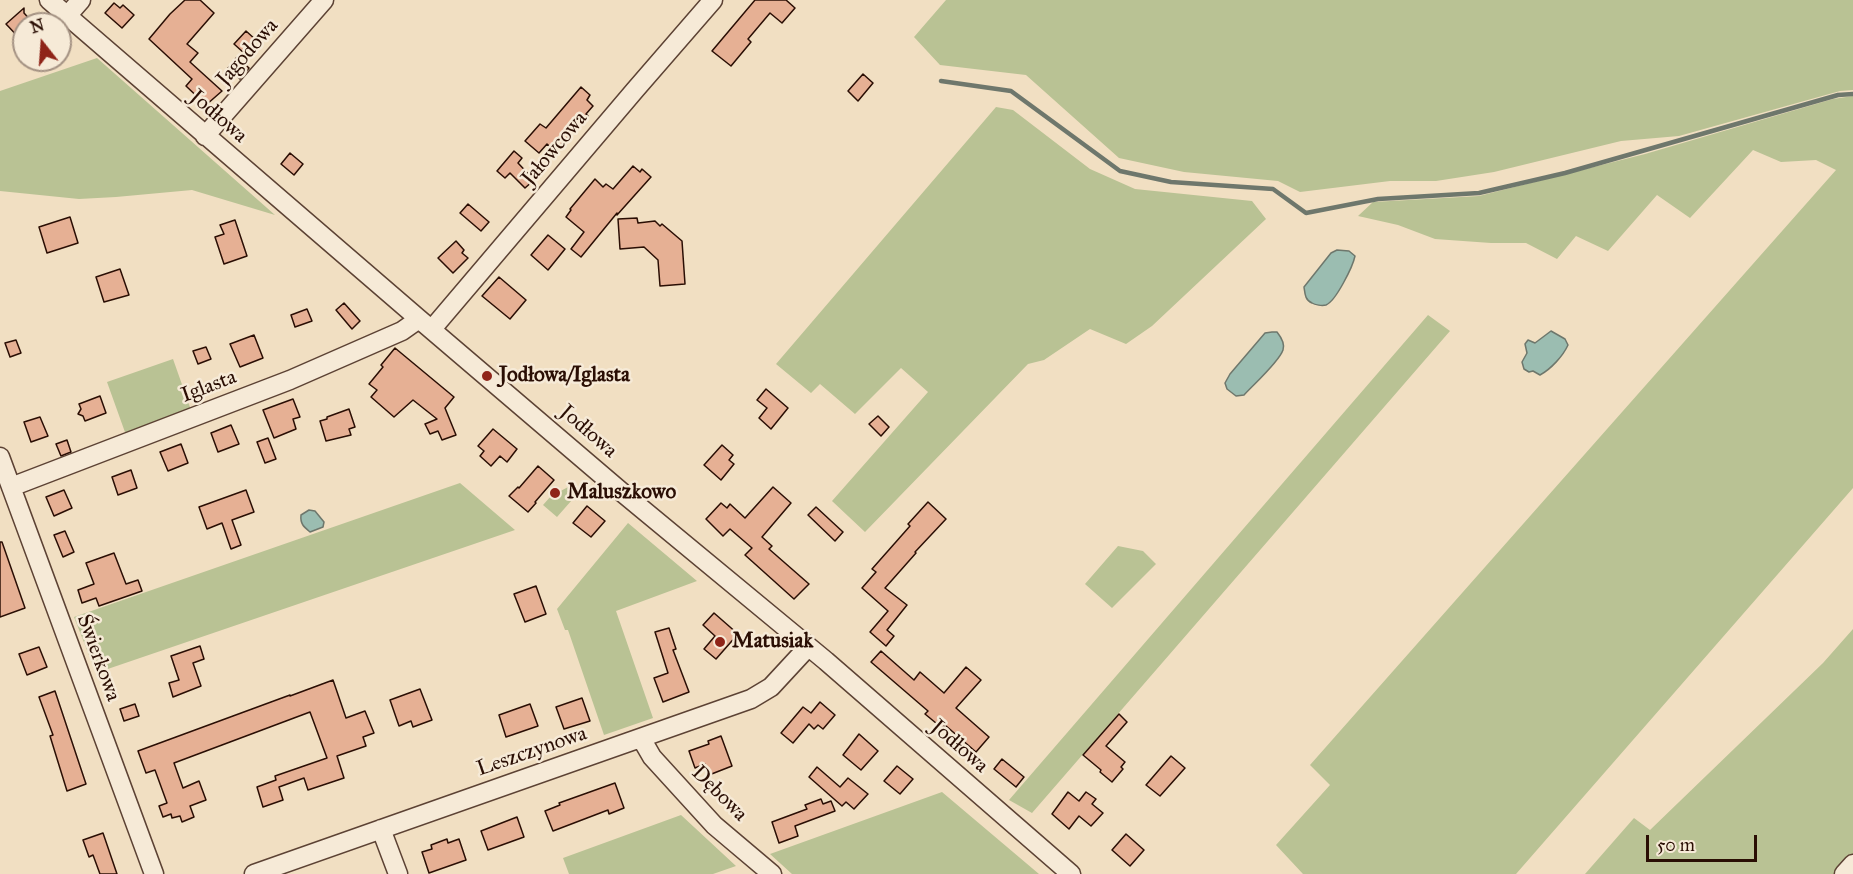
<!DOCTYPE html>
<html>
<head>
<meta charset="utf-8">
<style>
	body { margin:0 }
	#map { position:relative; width:1853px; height:874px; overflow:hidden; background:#f1dfc2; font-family:"IM FELL Great Primer",serif }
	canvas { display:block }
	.north { position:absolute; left:12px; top:12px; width:60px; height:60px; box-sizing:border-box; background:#f6ead7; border:2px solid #a49283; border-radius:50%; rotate:343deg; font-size:16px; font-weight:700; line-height:24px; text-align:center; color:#2a0e04 }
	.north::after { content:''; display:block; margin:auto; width:21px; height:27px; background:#8f2418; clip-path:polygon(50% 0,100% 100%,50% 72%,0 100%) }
	.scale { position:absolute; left:1646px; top:835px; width:111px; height:27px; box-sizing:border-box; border:3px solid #2a0e04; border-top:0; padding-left:8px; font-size:18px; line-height:21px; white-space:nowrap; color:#2a0e04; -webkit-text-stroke:4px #f6ead7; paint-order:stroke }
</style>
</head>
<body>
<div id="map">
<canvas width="1853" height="874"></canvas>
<div class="north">N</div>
<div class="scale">50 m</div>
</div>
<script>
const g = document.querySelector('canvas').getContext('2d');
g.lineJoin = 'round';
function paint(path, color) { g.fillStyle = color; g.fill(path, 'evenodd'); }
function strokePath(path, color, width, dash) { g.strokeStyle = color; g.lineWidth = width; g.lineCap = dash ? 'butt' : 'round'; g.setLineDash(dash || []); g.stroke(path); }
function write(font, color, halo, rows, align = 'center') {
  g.font = font + ' "IM FELL Great Primer",serif'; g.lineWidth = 5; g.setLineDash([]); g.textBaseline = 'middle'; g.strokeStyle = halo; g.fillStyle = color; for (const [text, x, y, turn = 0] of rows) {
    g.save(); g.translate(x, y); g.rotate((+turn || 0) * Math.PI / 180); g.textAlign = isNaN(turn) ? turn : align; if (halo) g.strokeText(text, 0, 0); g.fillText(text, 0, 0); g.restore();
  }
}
paint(new Path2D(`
	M946,0H1853V90L1840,91L1679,136L1621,141L1494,172L1436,181H1390L1300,192L1278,181L1184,172L1119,158L1026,75L940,65L914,37Z
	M97,58L275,215L192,190L116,197L79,199L0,191V91Z
	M1853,96V488L1516,874H1303L1276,845L1330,785L1310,765L1836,170L1816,160L1781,162L1753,150L1690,218L1657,195L1608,251L1576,236L1557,259L1526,243H1491L1435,239L1398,225L1358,216L1373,202L1479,196L1645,154L1833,99Z
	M996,107L1013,110L1090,169L1135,189L1252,201L1266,219L1152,326L1126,344L1090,329L1044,360L1028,364L865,532L832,501L928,392L901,368L855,414L820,384L811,393L776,364Z
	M1428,315L1450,331L1032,813L1009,800Z
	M173,359L191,410L126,435L107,382Z
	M460,483L515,530L96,673L74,617Z
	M572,485L579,492L557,517L543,505L551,496Z
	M628,523L697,581L616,611L653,718L604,735L568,630H565L557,609Z
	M1118,546L1143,551L1156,564L1112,608L1085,584Z
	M1853,629V859L1840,874H1585L1634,818L1650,830L1823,663Z
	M942,792L1039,874H792L770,854Z
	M681,815L736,866L713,874H569L563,858Z`), '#b9c294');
const water = new Path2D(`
	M1337,250L1349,251L1355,256C1353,266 1336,301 1326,305C1322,306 1315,305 1312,303C1305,300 1305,294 1304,287L1331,253Z
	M1551,331L1565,339L1568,345C1563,356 1551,369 1540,375L1533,371L1529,372L1524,369L1522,362L1527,353L1525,344L1528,340L1535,343Z
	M1272,332H1277C1281,337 1285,344 1283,350C1279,362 1253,385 1244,395L1236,396L1227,389L1225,383L1230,374L1265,333Z
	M309,510L315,511L324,522L323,527L310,532C304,527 300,524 301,515Z`);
paint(water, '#9bbdb1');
strokePath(water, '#6e776c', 1.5);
strokePath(new Path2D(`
	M941,81L1011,91L1120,171L1171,182L1273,189L1306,213L1378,199L1479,193L1565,173L1838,95L1853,94`), '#6e776c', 4.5);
const building = new Path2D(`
	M185,0H200L214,13L187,44L198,53L190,62L222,91L206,105L186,86L192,79L149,39L170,14Z
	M755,0H786L795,8L782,23L770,13L748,39L751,42L731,66L712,51Z
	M114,3L120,8L123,5L134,15L122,28L105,13Z
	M24,8V13L34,24H24V43L6,24Z
	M246,31L256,40L244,53L234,44Z
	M237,57L249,68L240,79L228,68Z
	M863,74L873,83L858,101L848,91Z
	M581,87L590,95L587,100L593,106L586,114L588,116L555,151L547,144L539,153L525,141L540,124L546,128Z
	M514,151L522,158L518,163L534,180L525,188L510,173L505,178L497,171Z
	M290,153L303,164L294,175L281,164Z
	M633,166L640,172L642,169L651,177L617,215V213L581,257L571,249L584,232L566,217L571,210L570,209L595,179L603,187L606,184L613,189Z
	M468,204L489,222L481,231L460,213Z
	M70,217L78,243L47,253L39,227Z
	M637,218L638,223L655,221L660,226L662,224L682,241L685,284L660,286L658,260L644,247L620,249L618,219Z
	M235,220L247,256L224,264L215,237L224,234L220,225Z
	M548,235L565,249L548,270L531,255Z
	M456,241L464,250L462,253L468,258L453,273L438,258Z
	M120,269L129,295L104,302L96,277Z
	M499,277L526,300L510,319L482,296Z
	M344,303L360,321L352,329L336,310Z
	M307,309L312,321L295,327L291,315Z
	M254,335L263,358L240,367L230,344Z
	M16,340L21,353L10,357L5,343Z
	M206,347L211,359L198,364L193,351Z
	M395,348L454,397L445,408L456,435L442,440L438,431L430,434L425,424L437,419L413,400L394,417L371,397L377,390L369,384L383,367L381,365Z
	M766,389L788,408L771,429L759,418L767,408L757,400Z
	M100,396L106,413L85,421L83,416L78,414L81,409L79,404Z
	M293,399L300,417L293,419L296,429L274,438L263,410Z
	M349,409L355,427L349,429L351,435L326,441L320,421L327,419V417Z
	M878,416L889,427L881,436L869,424Z
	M40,417L48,436L31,442L24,422Z
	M231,425L239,444L218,452L211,433Z
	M493,429L517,449L507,462L500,456L491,466L480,456L484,451L478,446Z
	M268,438L276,459L265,463L257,442Z
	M67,440L71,452L61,456L56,444Z
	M181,444L188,463L168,471L160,452Z
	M722,445L733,455L729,460L734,464L721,480L704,465Z
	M538,466L554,480L535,502L536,503L528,512L509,496L518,487L519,488Z
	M131,470L137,488L118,495L112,477Z
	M773,487L791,503L762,537L772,546L769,549L809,584L794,599L745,555L752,548L730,529L723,536L706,519L721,503L727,508L730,504L745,518Z
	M64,490L72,508L54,516L46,497Z
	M246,490L254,512L232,520L241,545L231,549L222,523L207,529L199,507Z
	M928,502L946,519L915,552L916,553L885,588L907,605L887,630L894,636L886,646L870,632L888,611L862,588L876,572L872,569L910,526L908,524Z
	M587,506L605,521L591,537L573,523Z
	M816,507L843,532L835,541L808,515Z
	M65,531L74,552L63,557L54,535Z
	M0,542H2L25,608L0,617Z
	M114,553L126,584L138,580L142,591L99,606L96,598L82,603L78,590L94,584L86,563Z
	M536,586L546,614L525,622L514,594Z
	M714,613L738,634L716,659L704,649L715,636L703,625Z
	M669,628L676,649L673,650L689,692L663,702L654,678L668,673L655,632Z
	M200,646L204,659L193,663L201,686L173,697L169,683L179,680L171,656Z
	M39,647L47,667L27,675L19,654Z
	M881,651L914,680L920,672L944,693L966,667L981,680L956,708L989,737L976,752L945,725L942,728L925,714L928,711L871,662Z
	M333,680L346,718L365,711L374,733L363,737L366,746L337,756L344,778L308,790L304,778L279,787L283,800L263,807L257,787L276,780L275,776L327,758L310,712L174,763L183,788L199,781L206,800L190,806L194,817L182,822L180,816L172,818L171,814L163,817L159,806L167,803L155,770L146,773L138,751L290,695V696Z
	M420,689L432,720L413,727L411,721L399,726L390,700Z
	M55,691L86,784L67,791L50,736L53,735L39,697Z
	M582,698L590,721L564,729L556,707Z
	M820,702L835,715L823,729L818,725L814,729L809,724L793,743L781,733L803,707L811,713Z
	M135,704L139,716L124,721L120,709Z
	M530,704L538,726L506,737L499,715Z
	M1119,714L1127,722L1106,746L1125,762L1121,767L1123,769L1112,782L1100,772L1101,770L1083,755Z
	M859,734L878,751L861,770L843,755Z
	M721,736L732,766L709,775L705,764L695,768L689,751L709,744L708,741Z
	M1171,756L1185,768L1160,796L1146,785Z
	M1002,759L1024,777L1016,787L994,769Z
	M897,766L913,779L900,794L884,781Z
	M817,767L840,787L848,778L868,794L854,809L846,802L842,806L809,777Z
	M615,783L624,808L609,814L608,810L553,831L545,811L560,805L559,803Z
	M1068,792L1079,801L1086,792L1096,799L1092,804L1103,813L1091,826L1079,816L1069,829L1052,814Z
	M821,799L823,804L831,801L835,811L795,826L798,836L779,843L772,822L807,809L805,805Z
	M517,817L524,837L488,850L481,831Z
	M103,833L117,874H100L93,855L89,857L83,840Z
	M1126,834L1144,850L1130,866L1112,850Z
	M447,839L448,843L459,839L466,860L429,873L422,852L432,849L431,845Z`);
paint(building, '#e6b094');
strokePath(building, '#2a0e04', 1.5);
const minor = new Path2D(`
	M49,0L419,319L624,494L826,661L1071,874
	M67,16L81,0
	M205,136L324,0
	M432,329L635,90L713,0
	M0,457L154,874
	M11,487L290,380L402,331L419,319
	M641,738L652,757L714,825L772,874
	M381,829L398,874
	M254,874L751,699L771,687L808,647
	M1844,874L1853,864`);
strokePath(minor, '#5c4234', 21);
strokePath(minor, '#f6ead7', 18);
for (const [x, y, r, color] of [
	[487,376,6,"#8f2418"],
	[555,493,6,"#8f2418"],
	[720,642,6,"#8f2418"]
]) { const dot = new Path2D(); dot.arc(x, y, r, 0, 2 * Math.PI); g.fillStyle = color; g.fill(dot); strokePath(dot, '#f6ead7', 2); }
write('21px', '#2a0e04', '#f6ead7', [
	["Jagodowa",248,53,-49],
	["Jodłowa",218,117,41],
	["Jałowcowa",555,149,-50],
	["Iglasta",209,387,-21],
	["Jodłowa",588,432,41],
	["Świerkowa",98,658,70],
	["Jodłowa",959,747,41],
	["Leszczynowa",532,752,-19],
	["Dębowa",719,794,45]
]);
write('bold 21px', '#2a0e04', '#f6ead7', [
	["Jodłowa/Iglasta",499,376],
	["Maluszkowo",567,493],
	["Matusiak",732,642]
], 'left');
</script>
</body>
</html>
